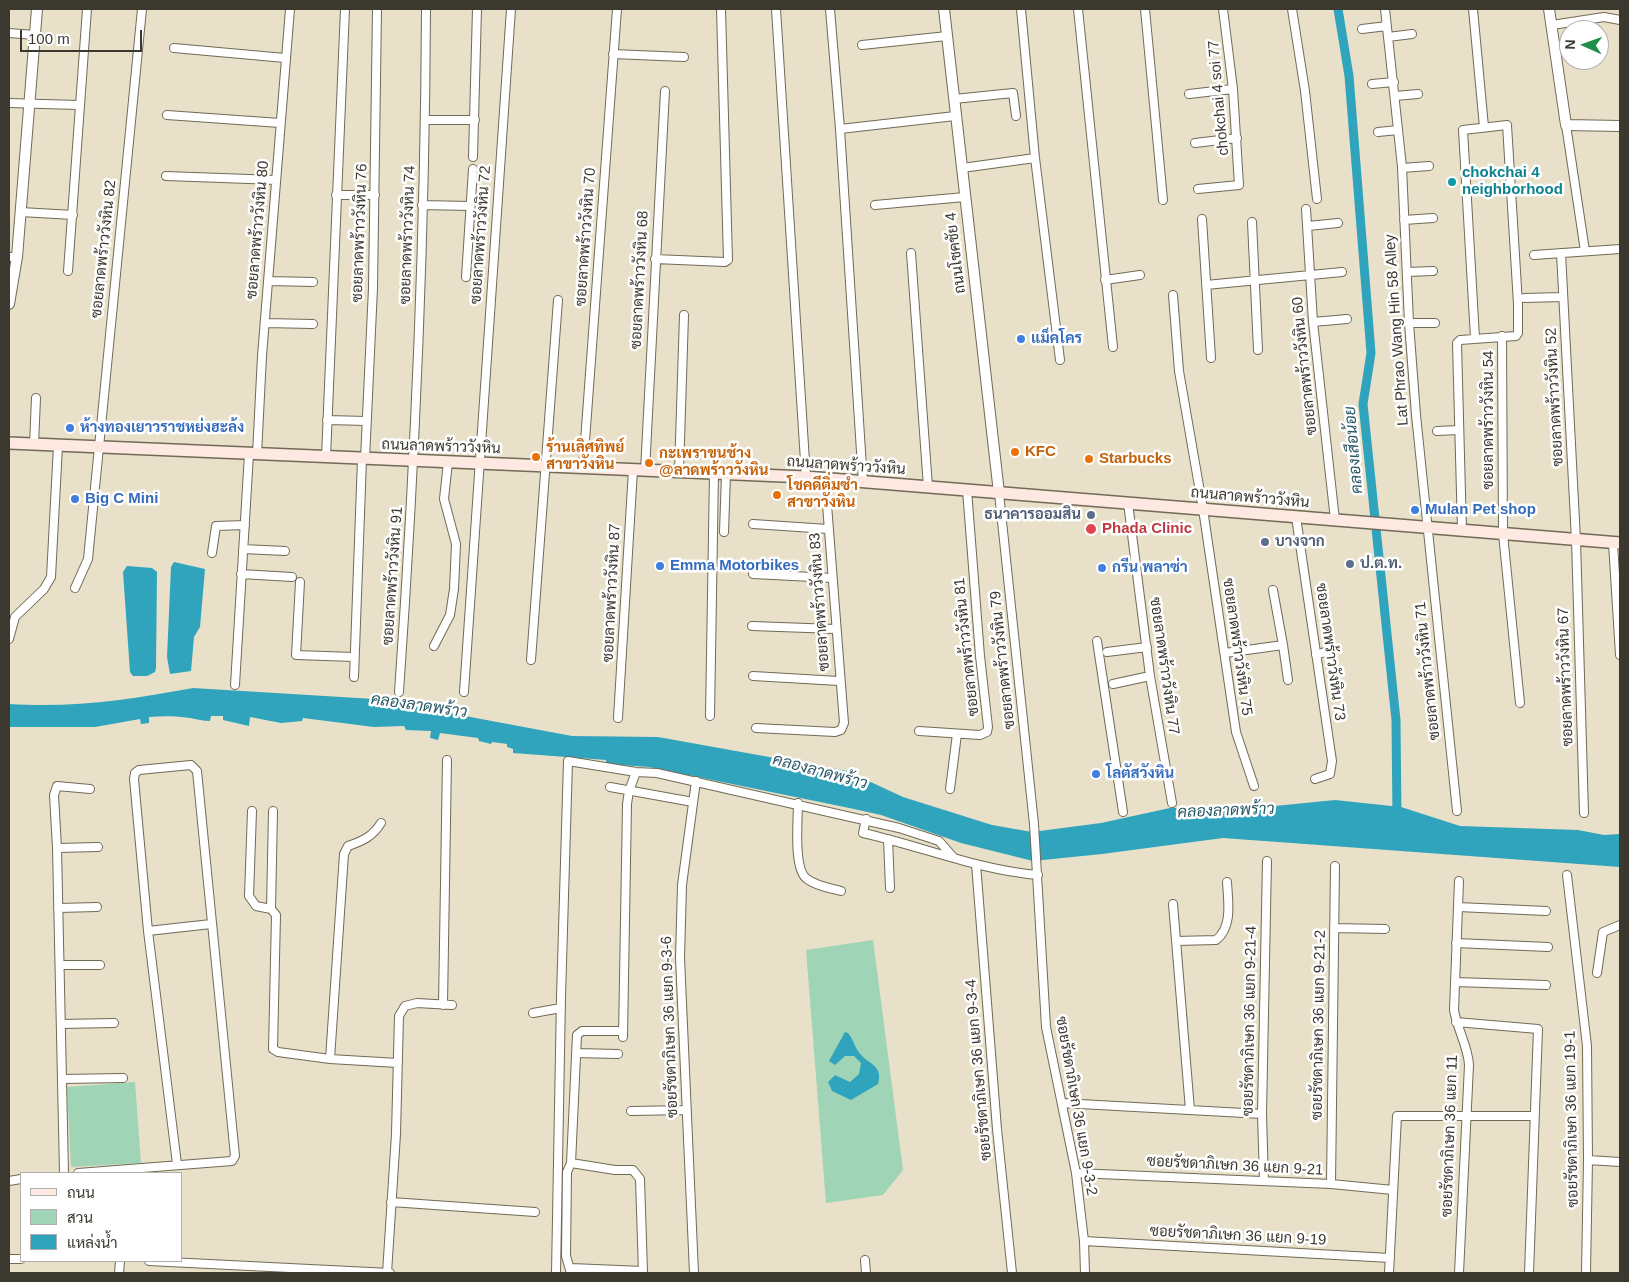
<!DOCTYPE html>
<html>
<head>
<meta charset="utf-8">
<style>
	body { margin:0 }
	#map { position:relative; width:1629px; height:1282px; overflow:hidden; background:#e8e0c8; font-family:Helvetica,Sarabun,sans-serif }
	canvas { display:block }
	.frame { position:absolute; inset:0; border:10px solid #3b382f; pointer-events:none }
	.legend { position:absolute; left:20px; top:1172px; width:162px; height:90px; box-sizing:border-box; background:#fff; border:1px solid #b1afac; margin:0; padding:6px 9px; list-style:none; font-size:15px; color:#3b382f }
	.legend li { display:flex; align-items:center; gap:10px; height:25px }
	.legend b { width:25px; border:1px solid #b1afac }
	.north { position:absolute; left:1559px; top:20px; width:50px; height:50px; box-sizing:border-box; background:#fff; border:1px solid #b1afac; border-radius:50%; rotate:272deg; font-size:14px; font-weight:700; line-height:20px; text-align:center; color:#3b382f }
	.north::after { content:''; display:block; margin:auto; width:18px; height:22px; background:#1e8e48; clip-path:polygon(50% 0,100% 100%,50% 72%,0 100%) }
	.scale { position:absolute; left:20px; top:30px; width:122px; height:22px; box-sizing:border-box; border:2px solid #3b382f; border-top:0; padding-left:6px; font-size:15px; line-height:18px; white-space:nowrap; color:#3b382f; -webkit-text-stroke:4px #fff; paint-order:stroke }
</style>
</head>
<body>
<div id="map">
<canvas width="1629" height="1282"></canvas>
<div class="frame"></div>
<ul class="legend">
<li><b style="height:6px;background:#fde8e2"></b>ถนน</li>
<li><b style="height:14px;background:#a0d4b7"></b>สวน</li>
<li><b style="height:14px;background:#30a4bd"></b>แหล่งน้ำ</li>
</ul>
<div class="north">N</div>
<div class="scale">100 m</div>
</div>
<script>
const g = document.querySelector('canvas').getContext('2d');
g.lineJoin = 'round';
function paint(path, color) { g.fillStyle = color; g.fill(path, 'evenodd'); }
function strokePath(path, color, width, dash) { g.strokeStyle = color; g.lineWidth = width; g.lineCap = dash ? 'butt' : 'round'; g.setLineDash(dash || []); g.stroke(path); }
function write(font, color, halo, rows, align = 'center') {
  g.font = font + ' Helvetica,Sarabun,sans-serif'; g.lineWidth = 5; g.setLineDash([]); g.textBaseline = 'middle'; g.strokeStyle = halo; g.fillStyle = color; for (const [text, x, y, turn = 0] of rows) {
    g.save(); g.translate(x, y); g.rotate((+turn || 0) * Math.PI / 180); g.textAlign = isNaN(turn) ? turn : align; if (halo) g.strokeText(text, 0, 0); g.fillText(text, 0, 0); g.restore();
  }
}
paint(new Path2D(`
	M873,940L903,1170L883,1195L826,1203L806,950Z
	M135,1082L141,1163L71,1167L67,1087Z`), '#a0d4b7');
paint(new Path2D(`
	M174,562L205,569L200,627L194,637L191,671L170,674L167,657L171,567Z
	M127,566L152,568L157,572L156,668L155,672L147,676H133L130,672L123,572Z
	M193,688L374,699L572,736L658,737L847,771L903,797L992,825L1032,832L1101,823L1170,808L1275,806L1335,800L1401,807L1460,826L1578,830L1604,835L1620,834V867L1223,838L1102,854L1033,861L961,843L881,815L854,809L649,767L606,764V760L513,753V749L507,747V744L492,742L491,744L479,741L478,738L440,733L438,740L430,738L431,731L406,730L404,726L374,727L303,718L302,721L281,723L250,717L249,726L223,720V716H211L210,721C203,721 197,719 190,718C177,716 163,716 149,717V723L141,724L140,719L95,727H9V704C75,708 128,700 193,688Z
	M845,1032L848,1033C853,1039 854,1045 858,1051C866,1064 884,1064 878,1084L851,1100L832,1091L828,1082L835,1075L850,1082L859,1074L861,1063L854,1056H845L835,1065L829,1061Z`), '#30a4bd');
strokePath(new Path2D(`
	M1338,9L1349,76L1371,353L1363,404L1396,720L1397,818`), '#30a4bd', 9);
const minor = new Path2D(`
	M776,9L806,477
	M830,9L840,129L863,482
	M1021,9L1035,158L1060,360
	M1078,9L1113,347
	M1145,9L1163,200
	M1292,9L1305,91L1317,199
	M1385,9L1402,167L1409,323L1416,415L1457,811
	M1473,9L1484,127
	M1552,25L1604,17L1620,20
	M1362,29L1387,26
	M9,33L35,35
	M1388,37L1412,34
	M862,45L947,36
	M174,48L285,58
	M613,54L684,57
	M1372,84L1394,82
	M1189,94L1233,89
	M1395,96L1418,94
	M954,99L1013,93L1016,116
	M9,103L78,105
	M167,115L280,123
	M425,120H475
	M1566,125L1585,251
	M840,129L955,116
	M1378,132L1398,130
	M1195,143L1237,138
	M473,157L477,9
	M962,168L1035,158
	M1402,168L1429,166
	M166,176L276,180
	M1198,189L1239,185L1233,89L1223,9
	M336,195H375
	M422,205L470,206
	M875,205L965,197
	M1306,209L1313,322L1335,520
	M21,212L73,215
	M1202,219L1211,358
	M1404,220L1433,218
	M1252,222L1258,350
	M1308,226L1338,223
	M911,253L928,487
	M1561,253L1576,540L1584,813
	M1534,255L1620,249
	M9,257H17
	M655,259L725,262L728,260L721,9
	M68,271L87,9
	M1407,272L1433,271
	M466,277L473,169
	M1105,280L1140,275
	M268,281L313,282
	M1206,285L1342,272
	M1173,295L1179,371L1203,509L1236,732L1254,786
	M1524,298L1563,297
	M1313,322L1347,319
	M265,323L313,324
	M1409,323H1435
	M1502,336L1503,534L1520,703
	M327,420L367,421
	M1437,431L1459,430
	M34,445L36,398
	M257,454L262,356L290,9
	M326,457L345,9
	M365,459L373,288L377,9
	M583,468L617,9
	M645,471L665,91
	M679,472L684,315
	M999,493L1034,824L1046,1027L1076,1173L1084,1241L1085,1273
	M1128,503L1150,676L1172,803
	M1296,517L1332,761L1330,774L1315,779
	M753,524L828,529
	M1462,531L1457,343L1460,340L1516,336L1518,333V304L1507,125L1463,130L1475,338
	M724,532L726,474
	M1613,543L1620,655
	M243,549L285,551
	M212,553L216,526L245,525
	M241,574L292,577
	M753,574L832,578
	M300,582L296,655L354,657
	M75,588L88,559L142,9
	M1273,590L1283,645
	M752,626L835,629
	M9,639L15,617L44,589L51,577L58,446
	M1097,641L1123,812
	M434,646L450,615L454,589L456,544L444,499L448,462
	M1107,652L1147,647
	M1225,653L1283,645L1288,680
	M1316,655L1334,649
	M531,660L558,300
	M753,676L839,681
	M354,677L362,459
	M1113,684L1150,676
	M235,685L249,454
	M399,692C415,465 425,237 426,9
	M464,692L511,9
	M710,716L714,473
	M618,718L633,470
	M756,728L835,732L841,730L844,723L825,479
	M919,731L980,735L987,732L988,727L980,656L967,490
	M610,787L693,802
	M950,789L957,734
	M798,803C798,820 793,869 807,879C816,886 830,888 841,891
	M252,811L249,896L256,906L271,909L276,915L273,1049L278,1052L330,1059L398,1063
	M866,819L863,833C921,846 978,870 1038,875
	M888,839L890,888
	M57,848L98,847
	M976,864L997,1129L1012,1273
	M1567,875L1587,1046L1588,1160L1586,1273
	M1173,904L1190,1110
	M1458,907L1546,911
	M58,908L97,907
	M271,909L273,811
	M1334,928L1385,929
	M148,931L211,924
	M1176,941L1216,940C1233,927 1228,901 1227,882
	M1456,943L1548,947
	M60,965H100
	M1597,973L1603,932L1620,925
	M1455,982L1546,985
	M443,1005L447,760
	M533,1013L561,1008
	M1456,1022L1538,1029L1529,1273
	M61,1024L114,1023
	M623,1037L627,804L629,791L636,772
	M576,1053L618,1054
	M330,1059L344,854L348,846C363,841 373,836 381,823
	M62,1079L123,1078
	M1062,1103L1262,1114
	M631,1111L686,1110
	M1588,1160L1620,1162
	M571,1163L615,1170H633L640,1179L643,1273
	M64,1173L57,848L54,795L57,786L90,789
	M78,1173L232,1161L235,1156L197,771L191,765L139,770L135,773L134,779L148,931L177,1164
	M1076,1173L1331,1184L1393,1190
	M9,1181L21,1179
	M1264,1181L1262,1114L1267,861
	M1331,1184L1335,866
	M391,1202L535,1212
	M1084,1241L1390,1258
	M9,1259H21
	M865,1260L866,1273
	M149,1261L390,1273
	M571,1268L643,1271
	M119,1273L120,1261
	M387,1273L396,1134L399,1016L405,1006L417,1003L452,1005
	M556,1273L561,997L568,761L636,772L657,773L899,828L939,841L953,857
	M571,1273L566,1256L567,1172L571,1163L577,1035L582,1031H619
	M694,1273L680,958L682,885L696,781
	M1389,1273L1397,1116H1534
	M1459,1273L1469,1065C1468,1046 1457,1029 1454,1010L1459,881`);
const tertiary = new Path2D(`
	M944,9L999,493
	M1549,9L1566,125L1620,126
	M9,304L17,257L37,9`);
const secondary = new Path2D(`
	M9,443L806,477L1620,543`);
strokePath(minor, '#716a55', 10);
strokePath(tertiary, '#716a55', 12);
strokePath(secondary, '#716a55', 14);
strokePath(minor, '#fff', 8);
strokePath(tertiary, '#fff', 10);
strokePath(secondary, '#fde8e2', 11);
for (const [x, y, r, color] of [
	[1452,182,5,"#0f9aa8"],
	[1021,339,5,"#3f7fe0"],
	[70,428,5,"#3f7fe0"],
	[1015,452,5,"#e8710a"],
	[536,457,5,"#e8710a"],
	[1089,459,5,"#e8710a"],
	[649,463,5,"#e8710a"],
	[777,495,5,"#e8710a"],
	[75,499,5,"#3f7fe0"],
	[1415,510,5,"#3f7fe0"],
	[1091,515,5,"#5c6f8a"],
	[1091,529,6,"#e0444e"],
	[1265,542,5,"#5c6f8a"],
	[1350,564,5,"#5c6f8a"],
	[660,566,5,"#3f7fe0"],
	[1102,568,5,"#3f7fe0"],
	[1096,774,5,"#3f7fe0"]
]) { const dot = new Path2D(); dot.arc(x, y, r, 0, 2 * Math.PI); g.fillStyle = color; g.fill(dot); strokePath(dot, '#fff', 2); }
write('15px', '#3b382f', '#fff', [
	["chokchai 4 soi 77",1219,98,-95],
	["ซอยลาดพร้าววังหิน 80",258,230,-85],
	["ซอยลาดพร้าววังหิน 76",360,233,-88],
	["ซอยลาดพร้าววังหิน 74",408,235,-88],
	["ซอยลาดพร้าววังหิน 72",481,235,-86],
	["ซอยลาดพร้าววังหิน 70",586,237,-86],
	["ซอยลาดพร้าววังหิน 82",104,249,-84],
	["ถนนโชคชัย 4",956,253,-97],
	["ซอยลาดพร้าววังหิน 68",640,280,-87],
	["Lat Phrao Wang Hin 58 Alley",1397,330,-94],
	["ซอยลาดพร้าววังหิน 60",1305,366,-96],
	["ซอยลาดพร้าววังหิน 52",1555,397,-93],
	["ซอยลาดพร้าววังหิน 54",1489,420,-90],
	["ถนนลาดพร้าววังหิน",441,447,2],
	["ถนนลาดพร้าววังหิน",846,466,4],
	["ถนนลาดพร้าววังหิน",1250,498,5],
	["ซอยลาดพร้าววังหิน 91",393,576,-86],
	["ซอยลาดพร้าววังหิน 87",612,593,-87],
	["ซอยลาดพร้าววังหิน 83",820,602,-94],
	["ซอยลาดพร้าววังหิน 81",967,647,-96],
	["ซอยลาดพร้าววังหิน 75",1237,647,82],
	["ซอยลาดพร้าววังหิน 73",1330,652,82],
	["ซอยลาดพร้าววังหิน 79",1003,660,-96],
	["ซอยลาดพร้าววังหิน 77",1164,666,82],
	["ซอยลาดพร้าววังหิน 71",1428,671,-96],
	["ซอยลาดพร้าววังหิน 67",1566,677,-92],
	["ซอยรัชดาภิเษก 36 แยก 9-21-4",1250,1021,-89],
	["ซอยรัชดาภิเษก 36 แยก 9-21-2",1319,1025,-89],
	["ซอยรัชดาภิเษก 36 แยก 9-3-6",670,1027,-92],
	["ซอยรัชดาภิเษก 36 แยก 9-3-4",979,1070,-95],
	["ซอยรัชดาภิเษก 36 แยก 9-3-2",1076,1106,80],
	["ซอยรัชดาภิเษก 36 แยก 19-1",1572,1119,-91],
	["ซอยรัชดาภิเษก 36 แยก 11",1450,1136,-88],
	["ซอยรัชดาภิเษก 36 แยก 9-21",1235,1166,3],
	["ซอยรัชดาภิเษก 36 แยก 9-19",1238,1236,3]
]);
write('bold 15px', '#0d838f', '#fff', [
	["chokchai 4",1462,173],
	["neighborhood",1462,190]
], 'left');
write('bold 15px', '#366cbe', '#fff', [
	["แม็คโคร",1031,339],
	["ห้างทองเยาวราชหย่งฮะล้ง",80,428],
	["Big C Mini",85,499],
	["Mulan Pet shop",1425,510],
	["Emma Motorbikes",670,566],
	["กรีน พลาซ่า",1112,568],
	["โลตัสวังหิน",1106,774]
], 'left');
write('bold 15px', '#c56008', '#fff', [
	["ร้านเลิศทิพย์",546,448],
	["สาขาวังหิน",546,465],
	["KFC",1025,452],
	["กะเพราขุนช้าง",659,454],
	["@ลาดพร้าววังหิน",659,471],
	["Starbucks",1099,459],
	["โชคดีติ่มซำ",787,486],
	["สาขาวังหิน",787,503]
], 'left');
write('bold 15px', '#4e5e75', '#fff', [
	["ธนาคารออมสิน",1081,515,"right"],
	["บางจาก",1275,542],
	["ป.ต.ท.",1360,564]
], 'left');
write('bold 15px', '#be3a42', '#fff', [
	["Phada Clinic",1102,529]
], 'left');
write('italic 16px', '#2a5965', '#fff', [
	["คลองเสือน้อย",1354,450,-95],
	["คลองลาดพร้าว",419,706,8],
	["คลองลาดพร้าว",820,772,15],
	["คลองลาดพร้าว",1226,811,-2]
]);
</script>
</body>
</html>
